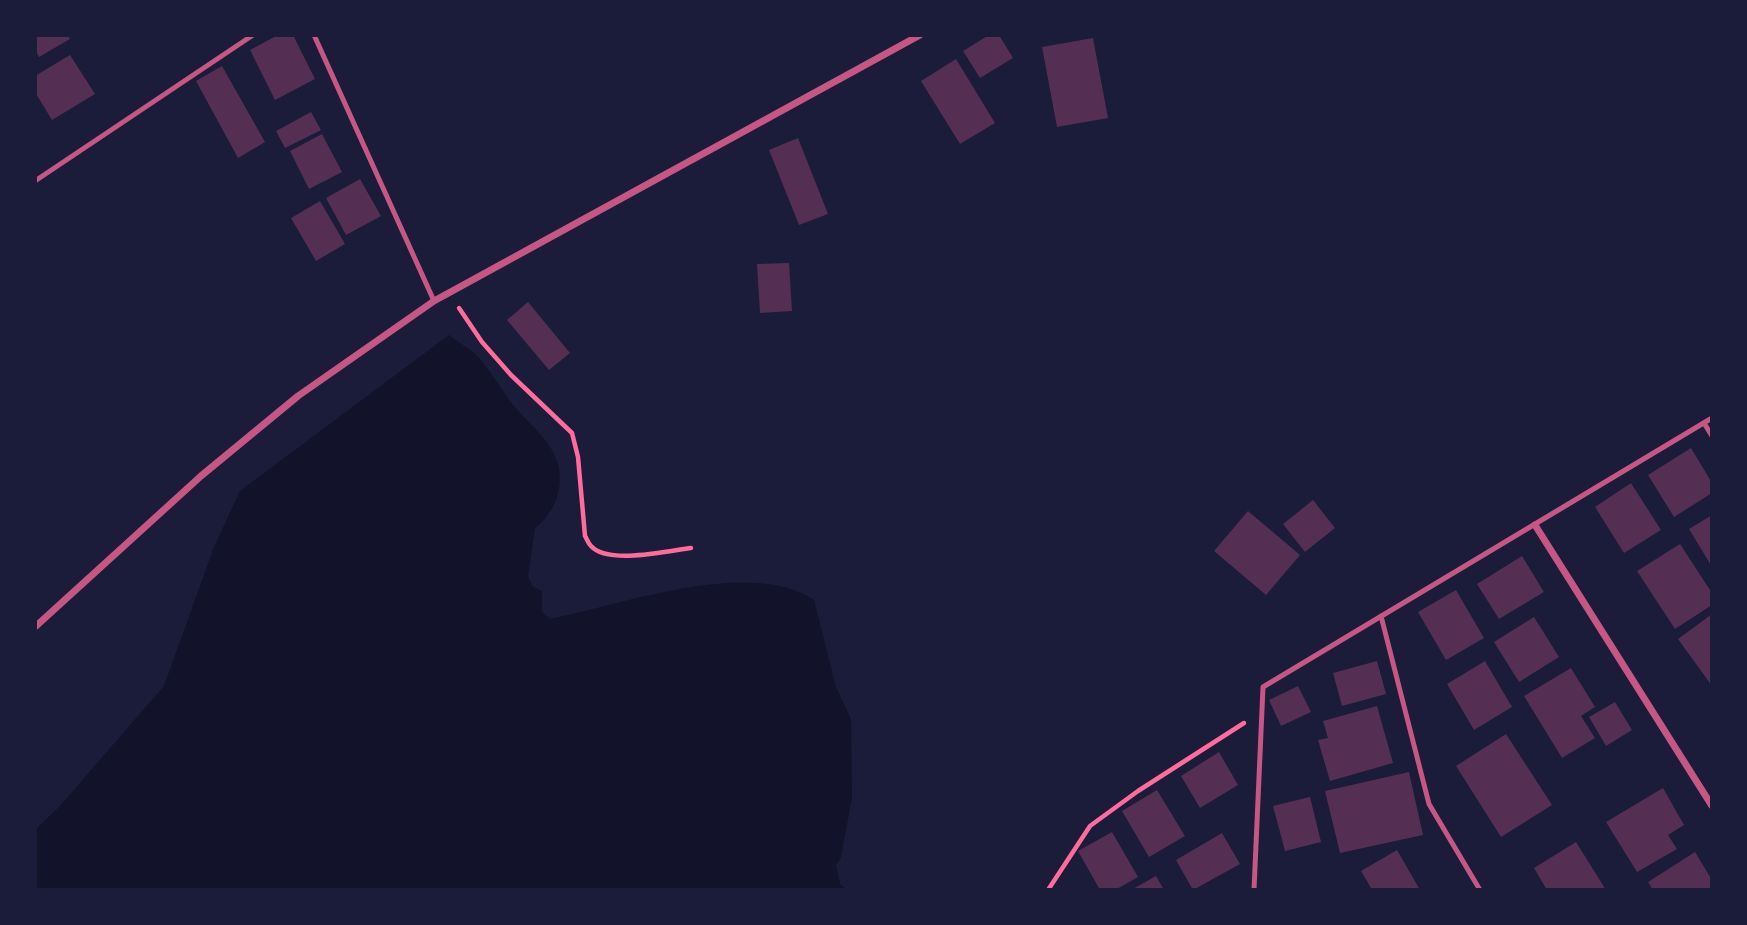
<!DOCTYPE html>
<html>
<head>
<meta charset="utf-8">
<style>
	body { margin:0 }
	#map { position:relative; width:1747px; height:925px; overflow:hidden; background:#1b1b3a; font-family:"PT Sans",sans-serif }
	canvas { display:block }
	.frame { position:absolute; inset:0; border:37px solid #1b1b3a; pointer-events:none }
</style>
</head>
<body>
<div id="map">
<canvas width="1747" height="925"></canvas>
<div class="frame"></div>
</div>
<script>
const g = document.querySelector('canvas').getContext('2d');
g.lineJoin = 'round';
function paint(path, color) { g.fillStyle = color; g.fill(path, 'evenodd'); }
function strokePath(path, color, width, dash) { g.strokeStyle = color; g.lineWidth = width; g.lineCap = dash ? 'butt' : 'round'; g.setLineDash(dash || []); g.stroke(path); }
paint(new Path2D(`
	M449,335C459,343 471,349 479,358C492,373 502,391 514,406C525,420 541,432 550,447C568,474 560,509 535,528L528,576L532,586L542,591V612L550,619C621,605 751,557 814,600L836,687L851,719L852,797L841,857L836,865L840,884L847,890H35V830L59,807L164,686L214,547L240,491Z`), '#12122b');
paint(new Path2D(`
	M35,35H68L70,39L39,57L35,50Z
	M278,35H293L315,79L275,100L250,50Z
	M989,35H999L1013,58L980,78L963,51Z
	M1093,38L1108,118L1057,127L1042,47Z
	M70,55L95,94L52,120L35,92V76Z
	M956,59L995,123L960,144L921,81Z
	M222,66L265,142L238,158L196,81Z
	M311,112L321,130L285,148L276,131Z
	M322,134L342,172L309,189L290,151Z
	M798,138L828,214L799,225L769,150Z
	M360,179L381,216L346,235L326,198Z
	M320,201L345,244L316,261L291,218Z
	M789,263L792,311L760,313L757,264Z
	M528,302L570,353L549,370L507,320Z
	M1691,448L1712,483V493L1674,517L1648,475Z
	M1631,483L1661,530L1624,553L1595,507Z
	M1313,500L1335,528L1305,552L1283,524Z
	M1248,511L1300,555L1266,595L1214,551Z
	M1712,515V567L1689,529Z
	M1680,544L1712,593V605L1675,629L1637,571Z
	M1522,556L1544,592L1499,619L1477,584Z
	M1456,590L1484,638L1446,660L1418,612Z
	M1712,614V686L1678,639Z
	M1534,617L1559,657L1519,682L1494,642Z
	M1377,661L1386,694L1342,706L1333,673Z
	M1485,661L1512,707L1474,730L1447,684Z
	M1571,668L1595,707L1581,716L1595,738L1562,758L1524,696Z
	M1298,686L1311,712L1281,726L1269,700Z
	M1615,702L1632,730L1606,746L1589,717Z
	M1377,706L1393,763L1330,781L1318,740L1328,738L1323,721Z
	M1506,734L1552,805L1501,837L1456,766Z
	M1219,752L1238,785L1200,808L1181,776Z
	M1409,772L1423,835L1340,853L1325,791Z
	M1663,788L1684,825L1668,835L1677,849L1637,872L1606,822Z
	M1157,790L1185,836L1149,857L1122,811Z
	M1310,797L1321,842L1285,851L1273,806Z
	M1112,832L1138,877L1115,890H1100L1078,851Z
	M1222,833L1240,864L1193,890L1176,860Z
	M1576,842L1606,890H1547L1534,868Z
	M1397,850L1420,890H1372L1361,871Z
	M1695,852L1712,880V890H1653L1648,882Z
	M1156,876L1164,890H1131Z`), '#542f53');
strokePath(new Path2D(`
	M459,308L482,342L511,375L572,433L578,457L585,536C587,539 588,543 591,546C608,565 668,551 691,548
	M1048,890L1090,826L1138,791L1244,723`), '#ff6b9d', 4.5);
strokePath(new Path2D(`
	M314,35L434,301
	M35,181L253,35
	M1704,423L1712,436
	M1381,616L1429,804L1480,890
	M1254,890L1263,687L1712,418`), '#c65784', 5);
strokePath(new Path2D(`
	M1535,525L1712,806
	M35,627L201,476L298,396L434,301L920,35`), '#c65784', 7);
</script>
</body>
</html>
